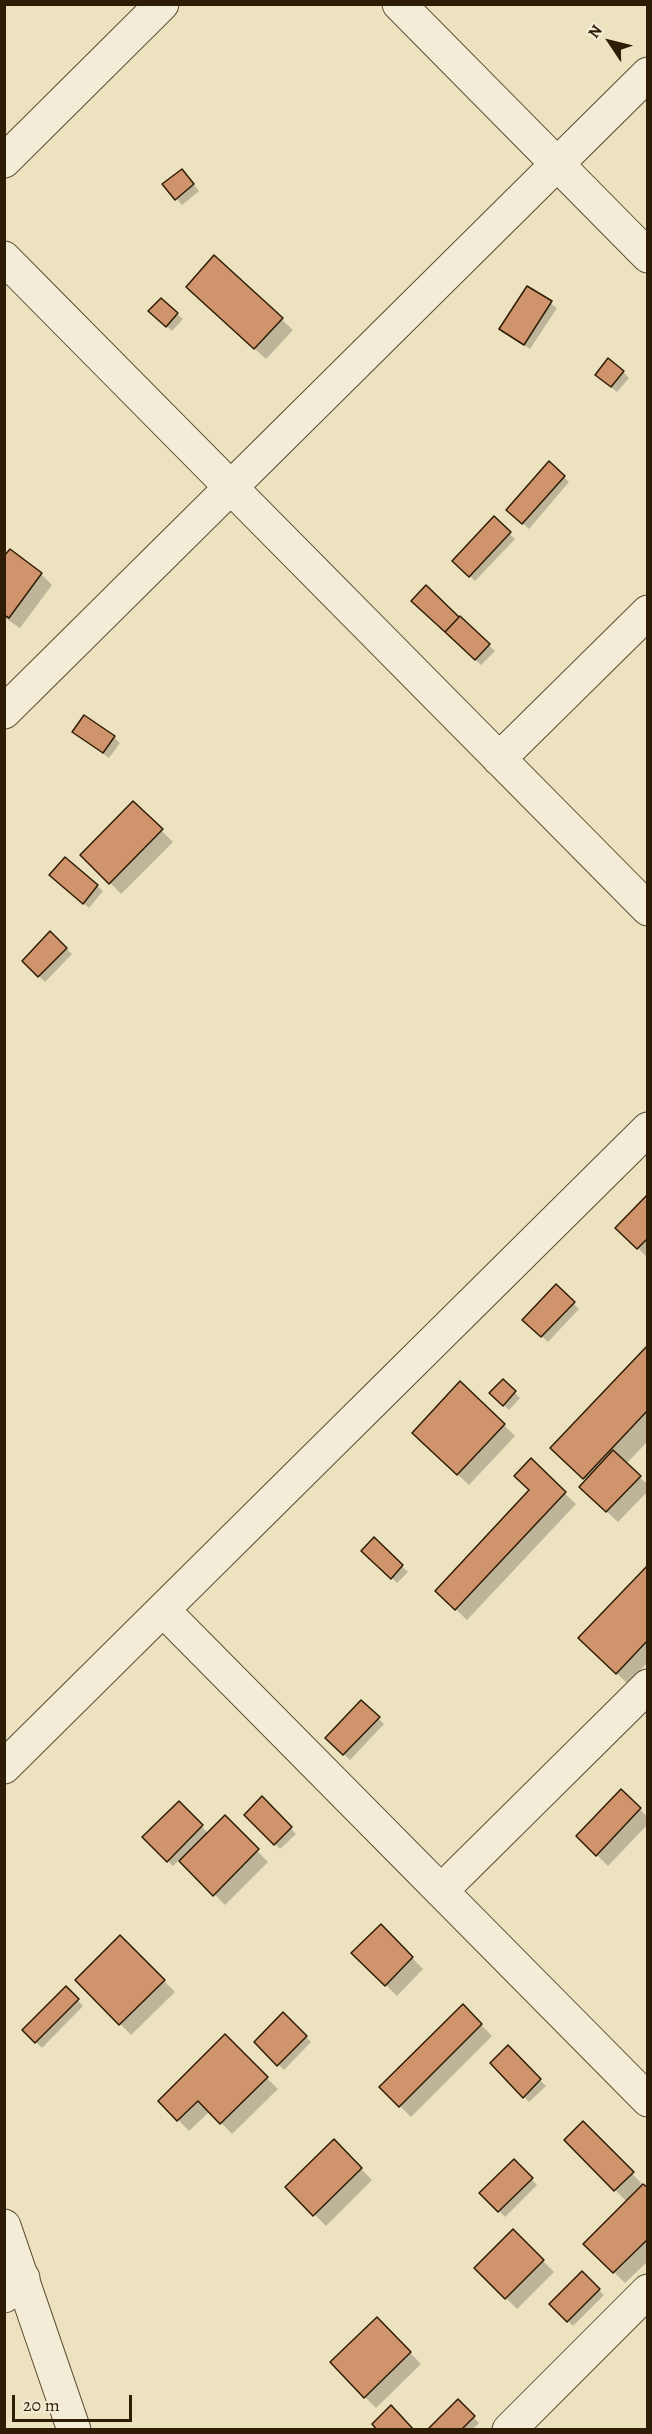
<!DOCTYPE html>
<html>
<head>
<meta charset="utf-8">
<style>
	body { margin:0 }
	#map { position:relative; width:652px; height:2434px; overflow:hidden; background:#ede2c0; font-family:Alegreya,serif }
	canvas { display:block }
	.frame { position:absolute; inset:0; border:6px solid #2e1c04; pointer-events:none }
	.north { position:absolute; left:580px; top:12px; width:60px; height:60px; -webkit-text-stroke:4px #f3ecd6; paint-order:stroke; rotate:305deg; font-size:16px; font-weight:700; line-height:24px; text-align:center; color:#2e1c04 }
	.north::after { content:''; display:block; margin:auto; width:21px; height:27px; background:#2e1c04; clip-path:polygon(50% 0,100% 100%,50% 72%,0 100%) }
	.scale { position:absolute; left:12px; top:2395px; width:120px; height:27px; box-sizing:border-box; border:3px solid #2e1c04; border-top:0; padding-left:8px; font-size:18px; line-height:21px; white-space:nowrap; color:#2e1c04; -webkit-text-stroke:4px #f3ecd6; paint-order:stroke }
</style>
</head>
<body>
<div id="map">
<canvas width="652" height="2434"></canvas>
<div class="frame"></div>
<div class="north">N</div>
<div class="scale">20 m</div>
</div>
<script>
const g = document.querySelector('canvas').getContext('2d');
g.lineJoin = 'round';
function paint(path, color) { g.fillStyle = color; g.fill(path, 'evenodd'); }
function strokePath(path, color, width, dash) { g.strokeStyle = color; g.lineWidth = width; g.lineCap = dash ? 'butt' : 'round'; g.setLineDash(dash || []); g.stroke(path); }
paint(new Path2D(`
	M187,176L199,191L182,205L164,184Z
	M215,257L293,330L266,359L199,298Z
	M528,288L557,308L530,349L501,329Z
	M177,314L183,319L172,331L156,317Z
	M623,372L629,378L617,392L602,380Z
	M549,463L569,482L529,529L513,515Z
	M494,519L515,539L475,581L454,561Z
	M4,558L41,574L52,585L20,628L4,617Z
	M426,587L495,651L481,665L413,601Z
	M74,732L114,737L120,743L109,758Z
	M133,803L173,842L121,894L83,855Z
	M65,859L103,891L89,908L57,881Z
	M50,933L72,954L45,982L24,961Z
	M648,1196V1258L617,1228Z
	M556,1286L579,1309L548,1342L524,1320Z
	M648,1347V1441L626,1464L648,1485V1491L618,1522L592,1498L586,1481L567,1463Z
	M503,1381L520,1398L509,1410L491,1393Z
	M504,1425L515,1436L469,1485L425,1444Z
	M531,1461L576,1504L467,1620L448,1602L531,1490Z
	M374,1539L408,1572L397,1583L363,1550Z
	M648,1567V1662L628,1684L580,1638Z
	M361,1702L384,1724L350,1760L327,1738Z
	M621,1792L648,1817V1824L608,1866L578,1836Z
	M262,1799L296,1834L280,1849L246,1815Z
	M179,1803L209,1834L225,1818L268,1862L225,1905L180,1859L173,1866L144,1837Z
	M381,1926L423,1969L397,1996L354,1953Z
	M120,1937L175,1992L131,2035L77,1980Z
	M66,1988L83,2006L42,2048L24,2030Z
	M463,2006L492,2036L411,2117L381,2087Z
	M283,2014L311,2042L284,2070L256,2042Z
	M225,2036L278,2089L232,2134L210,2111L189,2131L160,2101Z
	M508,2048L546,2086L529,2102L492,2063Z
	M583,2123L648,2190V2261L625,2283L585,2244L627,2202L566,2140Z
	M334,2141L372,2180L326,2226L287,2187Z
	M514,2161L537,2185L505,2217L481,2193Z
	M513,2231L554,2272L517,2309L476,2268Z
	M582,2273L604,2295L573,2326L551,2304Z
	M388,2330L421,2364L376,2408L365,2397Z
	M458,2401L479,2423L472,2430H429Z`), '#0003');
const building = new Path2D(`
	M182,169L194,184L175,200L162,184Z
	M214,255L283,318L254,349L186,287Z
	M527,286L552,301L524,345L499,329Z
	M161,298L178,313L166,327L148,311Z
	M608,358L624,371L611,387L595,375Z
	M549,461L565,476L522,524L506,510Z
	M494,516L511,532L469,577L452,561Z
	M10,549L42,573L9,618L4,615V556Z
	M426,585L459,617L445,632L411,601Z
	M460,616L490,644L475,660L445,632Z
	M84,715L115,736L103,753L72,732Z
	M133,801L163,829L109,884L80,855Z
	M65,857L98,885L83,904L49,875Z
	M50,931L67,948L38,977L22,961Z
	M648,1194V1238L637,1249L615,1228Z
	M556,1284L575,1302L541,1337L522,1320Z
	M648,1345V1410L583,1479L550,1448Z
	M503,1379L516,1391L503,1406L489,1393Z
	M460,1381L505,1424L457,1475L412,1433Z
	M613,1450L641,1476L606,1512L579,1487Z
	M531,1458L566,1492L455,1610L435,1591L529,1490L514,1476Z
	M374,1537L403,1565L391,1579L361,1551Z
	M648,1565V1640L616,1674L578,1638Z
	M361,1700L380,1717L343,1755L325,1738Z
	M621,1789L641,1808L596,1856L576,1836Z
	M262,1796L292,1827L274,1845L244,1815Z
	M179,1801L203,1825L167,1862L142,1837Z
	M225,1815L259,1849L213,1896L179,1861Z
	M381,1924L413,1957L385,1986L351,1953Z
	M120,1935L165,1980L119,2025L75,1980Z
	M66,1986L79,1999L35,2043L22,2030Z
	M463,2004L482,2024L399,2107L379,2087Z
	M283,2012L307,2036L277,2066L254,2042Z
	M225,2034L268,2077L220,2124L198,2101L177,2121L158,2101Z
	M508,2045L541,2079L523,2098L490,2063Z
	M583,2121L634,2172L614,2191L564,2140Z
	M334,2139L362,2168L313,2216L285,2187Z
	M514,2159L533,2178L498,2212L479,2193Z
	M643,2184L648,2188V2239L613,2273L583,2244Z
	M513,2229L544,2260L505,2299L474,2268Z
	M582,2271L600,2289L567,2322L549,2304Z
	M377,2317L411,2352L364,2398L330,2362Z
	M458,2399L475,2416L461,2430H427Z
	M391,2405L414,2430H377L372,2424Z`);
paint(building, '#cf946c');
strokePath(building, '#2e1c04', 1.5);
const minor = new Path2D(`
	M399,4L648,256
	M4,161L162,4
	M4,258L648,909
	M4,712L648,74
	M499,759L648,612
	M163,1610L648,2100
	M4,1767L648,1129
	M441,1891L648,1686
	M4,2296L23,2278
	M509,2430L648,2291`);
const tertiary = new Path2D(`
	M4,2226L74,2430`);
strokePath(minor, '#5e4e33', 35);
strokePath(tertiary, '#5e4e33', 35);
strokePath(minor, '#f3ecd6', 33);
strokePath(tertiary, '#f3ecd6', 33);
</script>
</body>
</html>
